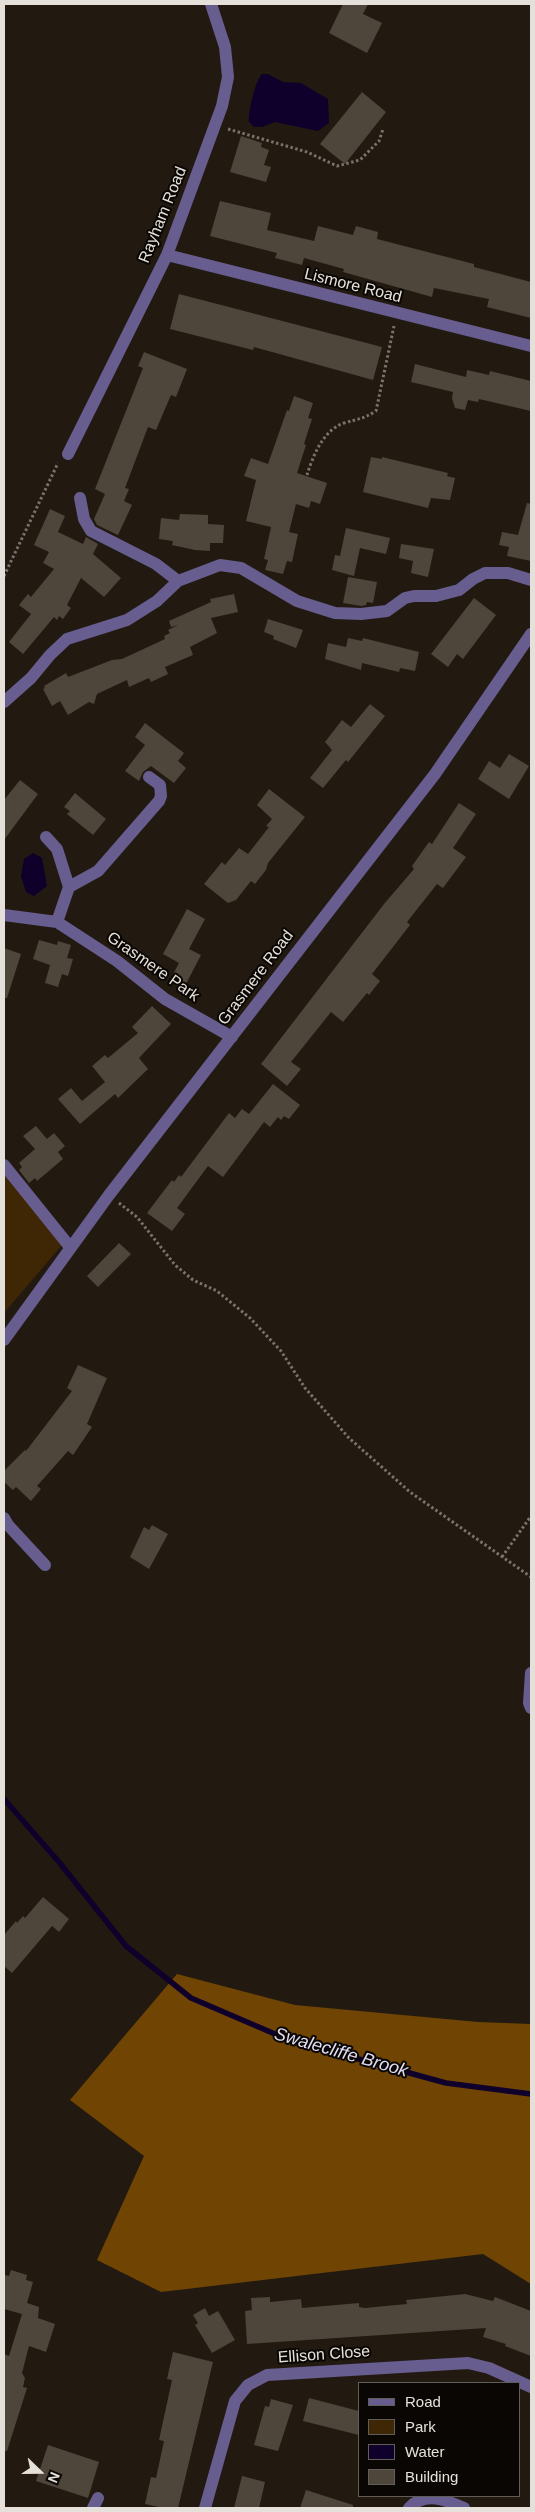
<!DOCTYPE html>
<html>
<head>
<meta charset="utf-8">
<style>
	body { margin:0 }
	#map { position:relative; width:535px; height:2512px; overflow:hidden; background:#221a11; font-family:Helvetica,sans-serif }
	canvas { display:block }
	.frame { position:absolute; inset:0; border:5px solid #e6e0da; pointer-events:none }
	.legend { position:absolute; left:358px; top:2382px; width:162px; height:115px; box-sizing:border-box; background:#090603; border:1px solid #615d59; margin:0; padding:6px 9px; list-style:none; font-size:15px; color:#e6e0da }
	.legend li { display:flex; align-items:center; gap:10px; height:25px }
	.legend b { width:25px; border:1px solid #615d59 }
	.north { position:absolute; left:15px; top:2447px; width:50px; height:50px; -webkit-text-stroke:4px #090603; paint-order:stroke; rotate:112deg; font-size:14px; font-weight:700; line-height:20px; text-align:center; color:#e6e0da }
	.north::after { content:''; display:block; margin:auto; width:18px; height:22px; background:#e6e0da; clip-path:polygon(50% 0,100% 100%,50% 72%,0 100%) }
</style>
</head>
<body>
<div id="map">
<canvas width="535" height="2512"></canvas>
<div class="frame"></div>
<ul class="legend">
<li><b style="height:6px;background:#685d8f"></b>Road</li>
<li><b style="height:14px;background:#3f2605"></b>Park</li>
<li><b style="height:14px;background:#0f002b"></b>Water</li>
<li><b style="height:14px;background:#4e453b"></b>Building</li>
</ul>
<div class="north">N</div>
</div>
<script>
const g = document.querySelector('canvas').getContext('2d');
g.lineJoin = 'round';
function paint(path, color) { g.fillStyle = color; g.fill(path, 'evenodd'); }
function strokePath(path, color, width, dash) { g.strokeStyle = color; g.lineWidth = width; g.lineCap = dash ? 'butt' : 'round'; g.setLineDash(dash || []); g.stroke(path); }
function write(font, color, halo, rows, align = 'center') {
  g.font = font + ' Helvetica,sans-serif'; g.lineWidth = 4; g.setLineDash([]); g.textBaseline = 'middle'; g.strokeStyle = halo; g.fillStyle = color; for (const [text, x, y, turn = 0] of rows) {
    g.save(); g.translate(x, y); g.rotate((+turn || 0) * Math.PI / 180); g.textAlign = isNaN(turn) ? turn : align; if (halo) g.strokeText(text, 0, 0); g.fillText(text, 0, 0); g.restore();
  }
}
paint(new Path2D(`
	M4,1169L62,1245L4,1313Z`), '#3f2605');
paint(new Path2D(`
	M177,1974L295,2005L478,2022L531,2024V2284L483,2254L161,2292L97,2260L144,2156L70,2100Z`), '#704503');
paint(new Path2D(`
	M262,74H268L283,82L301,83L328,99L329,123L318,131L275,122L262,127H254L249,122C248,112 255,81 262,74Z
	M33,853L42,858L47,886L34,896L26,892L21,876L24,859Z`), '#0f002b');
strokePath(new Path2D(`
	M4,1799L59,1862L126,1946L191,1998L289,2040L446,2083L531,2094`), '#0f002b', 5.5);
paint(new Path2D(`
	M343,4H368L363,14L382,23L367,53L329,33Z
	M362,92L386,112L345,164L320,144Z
	M241,136L262,143L261,147L269,150L264,165L271,167L266,182L230,172Z
	M220,201L271,213L267,230L314,241L318,226L353,235L356,226L378,232L377,239L474,264V267L531,282V318L487,307L489,299L434,288L432,297L343,272L344,269L304,258L302,265L275,258L277,253L210,236Z
	M179,294L382,347L373,380L254,347L253,350L170,329Z
	M144,352L187,369L176,397L171,395L156,430L148,427L125,488L129,489L124,501L132,505L118,535L97,525L94,519L105,494L95,489L143,368L138,366Z
	M415,364L466,377L467,370L489,375L490,371L531,381V411L479,399L478,402L468,400L465,410L455,408L452,398L453,392L411,382Z
	M294,396L313,403L308,418L312,419L304,444L306,445L297,473L327,483L320,504L311,501L309,508L296,504L289,532L298,534L292,562L287,561L283,574L265,570L268,560L264,559L271,527L246,521L256,480L244,476L251,458L268,464L287,410L289,411Z
	M371,457L382,459V457L448,473L447,476L455,478L450,500L431,498L428,508L363,492Z
	M527,503L531,504V561L507,556L509,547L499,545L502,532L518,535Z
	M50,509L65,516L58,532L83,544L86,537L98,544L93,554L121,578L104,597L81,578L67,605L71,608L63,619L59,616L57,620L54,617L23,654L9,642L31,614L19,605L28,594L31,597L54,569L43,563L49,552L34,545Z
	M180,514L208,515V524L224,525L223,543H210V551L195,550L172,545L173,541L159,539L161,518L179,520Z
	M346,528L390,538L386,554L360,548L354,576L332,570L335,555L340,556Z
	M401,544L434,549L428,577L411,573L413,561L399,558Z
	M348,577L377,582L373,603L367,602L366,605L361,606L343,603Z
	M234,594L238,612L211,618L217,633L190,647L193,655L165,667L168,674L151,682L149,678L129,687L127,680L97,694L94,704L89,702L68,715L60,701L52,706L43,689L45,688L44,686L66,673L68,677L112,660L122,659L165,639L164,636L170,633L168,630L178,625L171,627L169,621L211,602L210,599Z
	M474,598L496,615L463,659L457,654L448,667L431,654Z
	M268,619L303,630L296,648L273,639L274,636L264,632Z
	M348,638L362,641L363,638L419,652L415,671L400,668L399,672L362,663L361,670L325,659L328,643L346,647Z
	M370,704L385,716L348,762L346,760L323,788L310,778L332,750L325,742L342,720L351,727Z
	M145,723L184,753L178,761L186,768L174,783L151,766L143,772L139,781L125,771L145,745L135,737Z
	M509,754L529,766L509,799L478,779L489,761L500,768Z
	M20,780L38,794L4,840V800Z
	M269,789L305,817L268,863L266,870L255,884L251,881L236,900L228,903L204,884L222,862L225,865L239,848L248,854L269,827L266,826L272,819L257,805Z
	M75,793L106,819L93,835L67,814L70,811L64,807Z
	M459,803L476,814L453,848L466,857L443,888L437,884L407,922L410,925L372,974L380,981L369,995L367,993L343,1022L331,1012L291,1062L301,1069L287,1086L261,1064L384,904L414,869L412,866L429,842L432,844Z
	M187,909L205,919L189,949L201,955L186,984L172,976L179,963L163,954Z
	M39,940L57,945L58,941L71,945L67,958L73,959L68,976L62,974L58,987L45,983L50,965L33,959Z
	M4,948L21,954L7,998H4Z
	M152,1006L171,1024L139,1058L148,1069L118,1098L115,1094L80,1124L58,1099L71,1088L82,1101L105,1082L92,1066L105,1055L108,1058L138,1033L132,1027Z
	M273,1084L300,1105L289,1119L284,1116L281,1120L278,1117L270,1127L264,1122L223,1177L208,1166L177,1208L185,1214L172,1231L147,1213L172,1180L174,1182L179,1175L181,1177L229,1113L235,1118L242,1109L249,1114Z
	M36,1126L47,1139L54,1133L65,1146L58,1152L63,1159L37,1181L35,1178L29,1183L19,1170L22,1167L19,1163L35,1149L23,1136Z
	M119,1243L131,1254L98,1287L87,1276Z
	M78,1365L107,1378L87,1424L92,1427L73,1455L68,1451L37,1486L41,1489L31,1501L16,1487L13,1490L4,1482V1471L25,1450L26,1451L72,1391L67,1388Z
	M152,1525L168,1534L149,1569L130,1557L144,1527L149,1530Z
	M43,1897L69,1919L59,1932L52,1926L12,1973L4,1966V1935L16,1921L17,1923L23,1916L25,1918Z
	M11,2270L27,2275L26,2280L33,2282L27,2303L39,2307L38,2318L55,2324L46,2352L29,2346L22,2373L25,2378L23,2387L27,2388L7,2451H4V2354L9,2356L22,2314L4,2309V2275L9,2276Z
	M465,2294L493,2301L495,2297L531,2311V2356L505,2346L506,2344L483,2337L486,2328L247,2344L245,2311L252,2310L251,2298L270,2297V2302L301,2299L302,2308L359,2303V2307L365,2308L407,2304L406,2300Z
	M205,2308L209,2316L218,2311L235,2340L212,2353L195,2325L198,2323L193,2315Z
	M173,2352L213,2362L178,2508H163L145,2504L151,2477L156,2478L164,2441L159,2440L172,2380L167,2379Z
	M309,2398L359,2411V2435L303,2421Z
	M271,2399L293,2405L278,2451L254,2445L265,2406L269,2407Z
	M48,2445L99,2462L88,2498L36,2481Z
	M242,2476L265,2482L259,2508H234Z
	M306,2490L353,2505V2508H300Z`), '#4e453b');
strokePath(new Path2D(`
	M228,129L307,152L337,166L360,160L379,141L383,129
	M307,475C313,456 323,430 344,423C358,419 363,419 376,411L394,326
	M4,576L58,463
	M119,1203L137,1217L175,1265L193,1280L217,1291L250,1318L281,1351L305,1388L349,1438L410,1492L531,1577
	M502,1557L531,1516`), '#7a736c', 3, [2.5, 2.5]);
strokePath(new Path2D(`
	M167,255L531,346
	M68,454L167,255L222,106L228,77L225,47L211,4
	M80,498L84,519L91,531L156,564L178,581
	M4,702L31,678L50,655L67,639L127,620L157,601L178,581L220,565L241,568L297,601L335,613L361,614L387,611L405,598L414,596H436L459,590L473,579L485,573H508L531,580
	M46,837L57,849L69,887L57,922
	M69,887L98,871L159,801L161,796L160,785L149,777
	M4,915L57,922L117,961L165,999L232,1037
	M4,1165L70,1247
	M4,1340L109,1195L435,774L531,634
	M4,1518L8,1525L45,1565
	M531,1673L529,1703L531,1708
	M93,2508L98,2498
	M205,2508L235,2401L248,2385L267,2375L468,2363L489,2368L531,2387
	M409,2508C425,2491 446,2500 464,2508`), '#685d8f', 12);
write('16px', '#e6e0da', '#090603', [
	["Rayham Road",163,215,-68],
	["Lismore Road",353,286,14],
	["Grasmere Park",153,967,35],
	["Grasmere Road",256,978,-53],
	["Ellison Close",324,2355,-4]
]);
write('italic 18px', '#e1ddf2', '#090603', [
	["Swalecliffe Brook",341,2053,16]
]);
</script>
</body>
</html>
